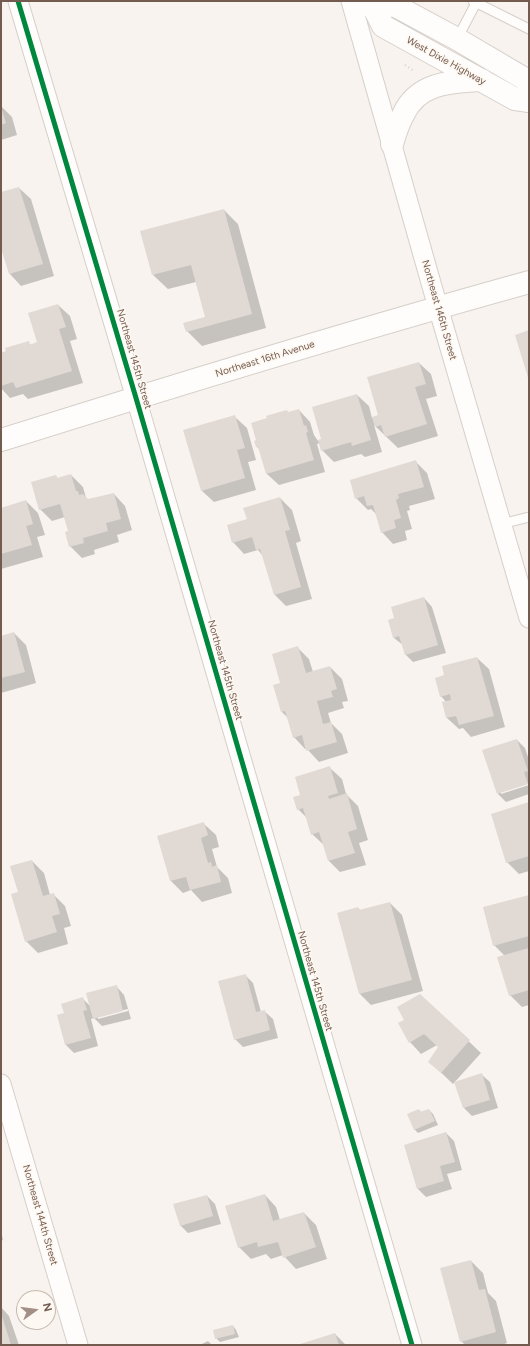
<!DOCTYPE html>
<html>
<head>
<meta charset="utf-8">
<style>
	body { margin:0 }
	#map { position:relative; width:530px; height:1346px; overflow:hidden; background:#f8f3ee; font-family:Figtree,sans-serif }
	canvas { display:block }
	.frame { position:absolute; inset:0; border:2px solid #745b50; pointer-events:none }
	.north { position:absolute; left:16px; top:1290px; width:40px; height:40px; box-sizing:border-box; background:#fdf8f1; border:1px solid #c6b9b1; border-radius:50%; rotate:76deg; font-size:11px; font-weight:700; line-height:16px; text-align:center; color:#745b50 }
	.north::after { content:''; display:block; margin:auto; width:14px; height:18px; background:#a29087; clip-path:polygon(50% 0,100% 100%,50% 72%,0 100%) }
</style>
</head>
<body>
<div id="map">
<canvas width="530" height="1346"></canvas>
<div class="frame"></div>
<div class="north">N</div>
</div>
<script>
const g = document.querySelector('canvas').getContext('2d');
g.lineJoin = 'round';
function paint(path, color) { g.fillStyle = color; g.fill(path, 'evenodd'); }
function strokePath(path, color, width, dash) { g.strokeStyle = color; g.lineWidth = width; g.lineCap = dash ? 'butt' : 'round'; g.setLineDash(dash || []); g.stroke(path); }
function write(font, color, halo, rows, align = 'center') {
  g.font = font + ' Figtree,sans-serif'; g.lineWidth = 3; g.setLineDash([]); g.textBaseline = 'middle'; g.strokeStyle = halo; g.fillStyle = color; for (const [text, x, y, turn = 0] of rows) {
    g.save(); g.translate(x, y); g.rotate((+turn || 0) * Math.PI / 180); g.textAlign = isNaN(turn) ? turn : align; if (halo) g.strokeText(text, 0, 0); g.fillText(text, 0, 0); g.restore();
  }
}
paint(new Path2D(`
	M1,106L12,117L17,135L1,140Z
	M19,188L31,199L54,276L21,286L10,274L1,245V193Z
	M224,210L238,224L266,328L202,346L187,331L206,318L196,282L168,289L153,275Z
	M58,305L70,316L77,339L70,341L83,383L28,399L23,394L10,398L1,388V354L28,342L31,345L38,343Z
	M419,363L431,374L437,396L426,399L438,436L398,448L374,425L382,452L365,457L361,454L334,462L322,450L320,443L317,444L325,472L279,485L267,474L260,450L257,447L289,413L299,410L310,422L314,435L318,441L322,440L357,395L369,406L372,418L380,415Z
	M235,417L247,428L256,460L248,462L256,490L214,502L202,491Z
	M416,462L427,473L435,499L409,506L410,510L407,511L412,529L405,531L407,540L393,544L382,532L376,514L371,509L368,510L356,498Z
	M71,475L83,487L86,498L88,500L114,494L125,506L132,530L117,535L119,542L94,550L95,554L82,558L70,546V531L65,517L52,521L40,509L56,476L58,479Z
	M280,498L292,510L301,541L296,543L312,599L286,606L275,595L263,556L258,550L244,554L233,542L248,520Z
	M26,501L38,513L45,535L37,537L43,557L1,569V509Z
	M424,598L432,607L446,653L413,662L405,654L403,645L394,638L395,619Z
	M14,633L26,645L36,683L1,693V637Z
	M298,648L309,659L313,672L330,667L342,679L348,701L342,702L344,708L328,713L331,723L342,734L348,753L319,762L307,749H305L294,737L288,718L282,712L274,686L281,684Z
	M477,658L489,669L505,727L471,737L463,728L459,729L447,718L443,703L446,702L441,696L445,676Z
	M517,740L525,748L529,760V783L501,792V794L529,785V794L506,802L498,794L484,751Z
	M330,768L342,779L346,794L358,806L368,840L359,843L366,865L340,872L329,861L325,846L312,834L308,819L298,809L302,796Z
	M529,803V871L519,874L507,862Z
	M204,824L216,835L219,847L212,849L217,867L228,878L232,893L202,902L191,890L183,893L171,881L158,837Z
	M32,861L44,873L50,895L53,894L65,906L71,926L64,928L68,944L38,953L26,941L19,892Z
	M529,896V1005L522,1007L510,995L505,956L494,945Z
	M390,903L402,915L423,991L371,1005L360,994L358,908L361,911Z
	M245,975L253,983L261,1012L264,1011L273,1019L278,1038L243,1047L235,1039Z
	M116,986L124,995L131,1019L102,1026L94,1018L91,1019L98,1046L74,1053L66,1045L58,1016L65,1014L83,999L91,1007ZM128,1009V1011L98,1019V1016Z
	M420,995L481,1053L453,1084L430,1062L439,1047L437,1045L421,1054L410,1042L405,1021Z
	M481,1074L490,1082L498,1108L472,1116L464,1108Z
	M419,1110L422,1113L429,1110L433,1114L438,1125L418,1133L414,1129Z
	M446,1133L454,1141L462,1170L447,1174L452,1189L426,1197L418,1189L405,1146Z
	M265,1195L276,1207L280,1220L304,1213L316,1225L327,1259L296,1269L283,1255L271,1259L266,1254L251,1259L239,1247Z
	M207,1196L215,1204L221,1224L188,1233L180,1225Z
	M1,1231L3,1240L1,1241Z
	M471,1261L483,1273L488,1293L496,1301L507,1343L502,1345H465L461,1341Z
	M1,1307L9,1316L19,1345H1Z
	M233,1326L236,1330L239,1337L220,1342L216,1338Z
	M335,1334L346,1345H299Z
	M208,1341L212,1345H200Z`), '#0003');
paint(new Path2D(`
	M1,107L6,123L1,125Z
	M19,187L43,264L9,274L1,248V192Z
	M224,209L252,314L186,332L183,323L205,317L191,265L152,275L140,231Z
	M58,304L66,327L59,329L72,371L16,388L13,382L1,386V353L6,351L5,348L29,341L30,345L37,342L28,313Z
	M529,330V381L515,335Z
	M419,362L426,384L415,387L427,424L385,437L381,425L375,427L372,417L378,415L367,377Z
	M357,394L371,440L352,446L351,442L321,451L318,440L321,439L312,407Z
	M299,409L304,426L306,425L308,432L306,433L314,460L266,474L258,447H256L254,441L256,440L251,423L267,418L266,416L276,413L287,410L288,412Z
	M235,415L245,448L237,450L245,478L201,491L183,430Z
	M416,460L424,487L398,494L399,498L396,500L401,518L394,520L396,528L381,533L373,505L367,506L364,496L355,499L350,480Z
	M71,474L76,491H78L79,495L83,494L88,499L114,493L121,519L106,523L108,531L83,538L84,543L69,547L65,532L68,531L60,504L39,510L31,482L56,475L57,478Z
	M280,497L290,530L285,531L301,587L274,595L260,549L256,550L252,537L232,543L227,525L247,519L243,508Z
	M26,500L33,524L26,526L32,545L1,554V508Z
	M424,597L438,645L405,655L399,636L393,638L388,620L394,618L391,607Z
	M14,632L25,672L1,678V636Z
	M298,646L306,673L330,666L337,689L331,691L333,697L317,701L323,724L331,722L337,742L306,751L302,735L293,738L285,711L281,712L273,685L280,683L272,654Z
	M477,657L494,716L459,725L456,716L446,718L442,702L451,700L450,694L440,697L435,678L444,675L442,666Z
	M517,739L528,771L524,772L528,784L497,794L482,750Z
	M330,766L338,793L328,796L329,799L347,793L357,829L348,832L355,853L328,861L319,832L311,835L303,808L297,810L293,797L300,795L295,777Z
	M529,802V856L506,863L491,814Z
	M204,822L208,835L201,838L208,863L211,862L212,867L217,865L221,882L190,890L186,877L170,881L157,836Z
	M32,860L43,896L54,893L60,914L52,916L57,932L25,942L11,894L18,892L10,866Z
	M529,895V936L493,946L483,907Z
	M390,902L412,980L359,994L337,913L358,907L359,910Z
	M529,948V990L509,996L497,957Z
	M246,974L256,1012L265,1010L270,1030L234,1040L218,981Z
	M117,985L123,1011L93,1019L86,993Z
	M420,994L470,1040L441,1073L428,1062L438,1047L424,1034L409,1043L398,1023L404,1020L397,1007Z
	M83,997L87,1010L83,1011L91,1038L65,1045L57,1015L64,1013L61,1004Z
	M482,1073L490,1100L463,1108L454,1082Z
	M419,1109L420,1112L429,1109L435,1121L414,1130L407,1114Z
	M446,1132L455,1162L440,1166L444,1181L417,1189L404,1145Z
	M265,1194L273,1221L304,1212L316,1247L283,1258L278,1242L258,1247L257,1242L238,1248L225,1206Z
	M207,1195L213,1216L180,1226L173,1204Z
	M471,1260L479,1290L485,1289L496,1332L460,1342L440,1268Z
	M1,1313L11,1345H1Z
	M233,1325L235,1334L215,1339L213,1330Z
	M335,1333L339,1345H297Z`), '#e1d9d4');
const service = new Path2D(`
	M473,1L529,29
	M457,39L476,3
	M501,524L529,517`);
const minor = new Path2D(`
	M18,1L136,398L412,1345
	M351,1L433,290L529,618
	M1,1084L78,1345`);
const tertiary = new Path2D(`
	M1,440C176,385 352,331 529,282`);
const secondary = new Path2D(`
	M362,1L374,8L394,5L457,39L525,79L529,85
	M374,8L383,26L515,99L529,101
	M392,144C395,134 398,124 403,115C418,82 451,82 482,80`);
strokePath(service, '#d5cfc9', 11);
strokePath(minor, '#d5cfc9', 21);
strokePath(tertiary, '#d5cfc9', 24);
strokePath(secondary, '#d7d0ca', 24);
strokePath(new Path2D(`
	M405,65L414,71`), '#d8d1cd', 2.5, [1, 3]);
strokePath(service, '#fefdfc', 9);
strokePath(minor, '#fefdfc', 19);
strokePath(tertiary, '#fefdfc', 22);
strokePath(secondary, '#fefdfc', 22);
strokePath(new Path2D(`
	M18,1L136,398L412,1345`), '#00873e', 5);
write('10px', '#745b50', '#fdf8f1', [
	["West Dixie Highway",446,61,29],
	["Northeast 146th Street",439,310,74],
	["Northeast 145th Street",134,359,74],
	["Northeast 16th Avenue",265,359,-17],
	["Northeast 145th Street",225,670,74],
	["Northeast 145th Street",315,981,74],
	["Northeast 144th Street",40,1215,74]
]);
</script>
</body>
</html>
